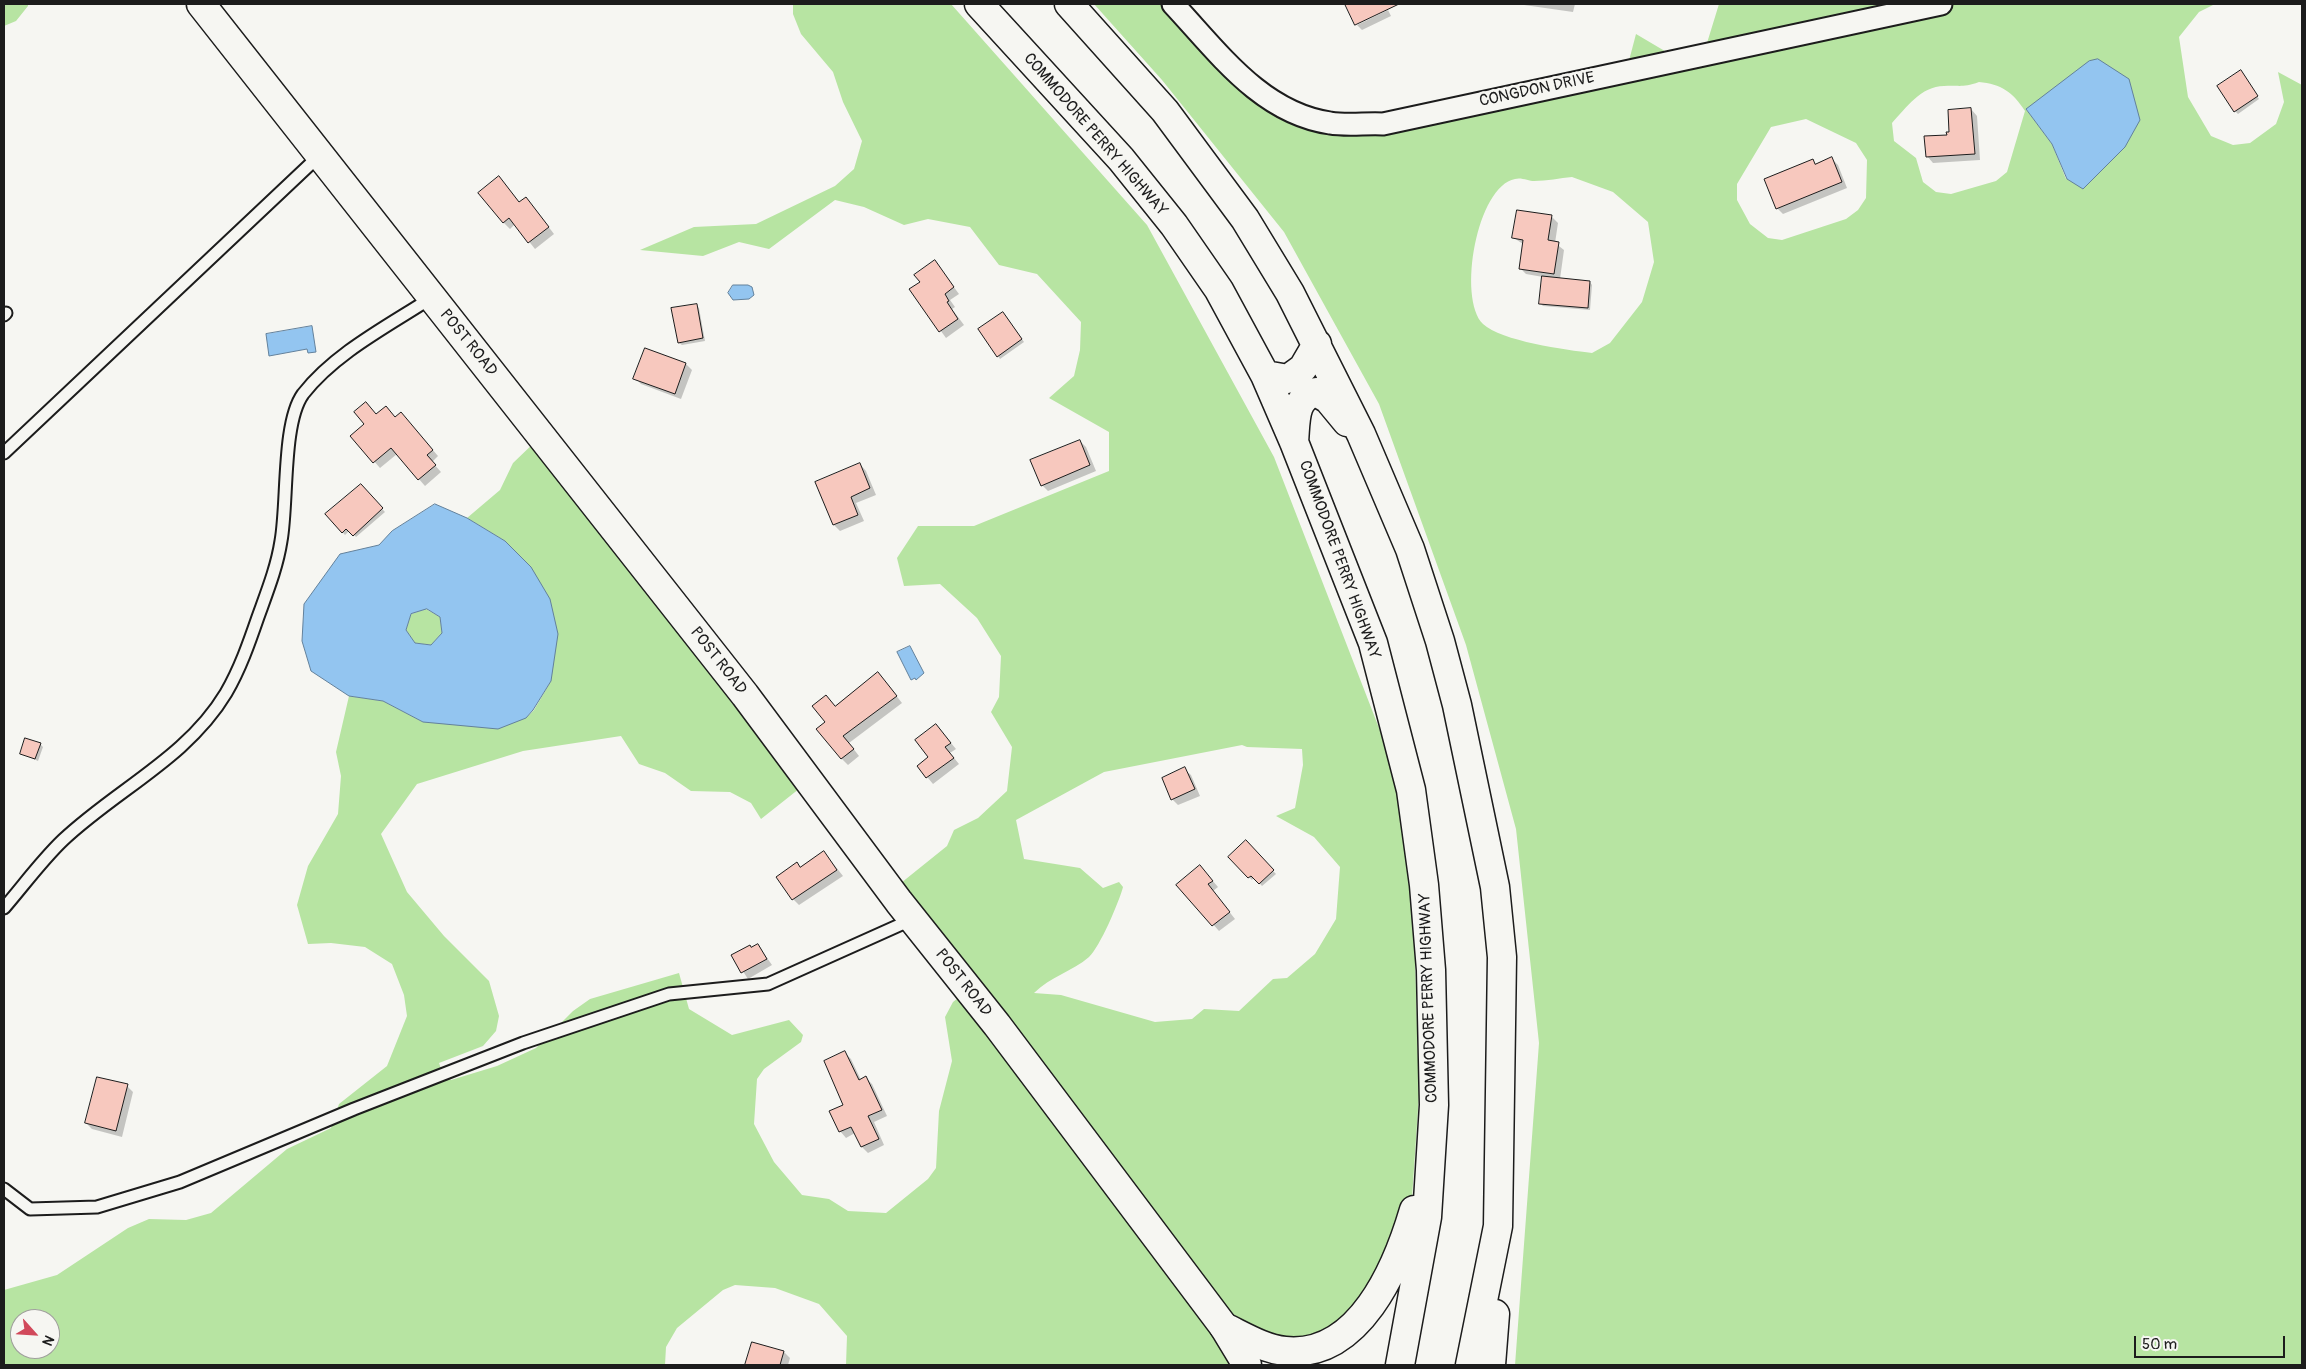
<!DOCTYPE html>
<html>
<head>
<meta charset="utf-8">
<style>
	body { margin:0 }
	#map { position:relative; width:2306px; height:1369px; overflow:hidden; background:#f6f6f2; font-family:Pangolin,sans-serif }
	canvas { display:block }
	.frame { position:absolute; inset:0; border:5px solid #1c1c1c; pointer-events:none }
	.north { position:absolute; left:10px; top:1309px; width:50px; height:50px; box-sizing:border-box; background:#f6f6f2; border:1px solid #9f9f9c; border-radius:50%; rotate:116deg; font-size:14px; font-weight:700; line-height:20px; text-align:center; color:#1c1c1c }
	.north::after { content:''; display:block; margin:auto; width:18px; height:22px; background:#d1495b; clip-path:polygon(50% 0,100% 100%,50% 72%,0 100%) }
	.scale { position:absolute; left:2134px; top:1336px; width:151px; height:22px; box-sizing:border-box; border:2px solid #1c1c1c; border-top:0; padding-left:6px; font-size:15px; line-height:18px; white-space:nowrap; color:#1c1c1c; -webkit-text-stroke:4px #f6f6f2; paint-order:stroke }
</style>
</head>
<body>
<div id="map">
<canvas width="2306" height="1369"></canvas>
<div class="frame"></div>
<div class="north">N</div>
<div class="scale">50 m</div>
</div>
<script>
const g = document.querySelector('canvas').getContext('2d');
g.lineJoin = 'round';
function paint(path, color) { g.fillStyle = color; g.fill(path, 'evenodd'); }
function strokePath(path, color, width, dash) { g.strokeStyle = color; g.lineWidth = width; g.lineCap = dash ? 'butt' : 'round'; g.setLineDash(dash || []); g.stroke(path); }
function write(font, color, halo, rows, align = 'center') {
  g.font = font + ' Pangolin,sans-serif'; g.lineWidth = 5; g.setLineDash([]); g.textBaseline = 'middle'; g.strokeStyle = halo; g.fillStyle = color; for (const [text, x, y, turn = 0] of rows) {
    g.save(); g.translate(x, y); g.rotate((+turn || 0) * Math.PI / 180); g.textAlign = isNaN(turn) ? turn : align; if (halo) g.strokeText(text, 0, 0); g.fillText(text, 0, 0); g.restore();
  }
}
paint(new Path2D(`
	M4,4H28V6L16,21L4,26Z
	M793,4H951L1147,225L1274,457L1391,759L1413,890L1419,1095L1410,1227L1331,1345L1237,1334L1251,1365H846L847,1336L819,1304L775,1288L735,1285L723,1290L677,1328L666,1347L665,1365H4V1290L57,1275L128,1228L149,1219L186,1220L211,1213L287,1149L331,1128L339,1104L387,1066L407,1016L404,995L392,964L365,947L331,943L308,944L297,905L308,866L338,814L341,776L336,752L349,696L383,701L423,722L526,718L534,710L551,681L505,541L467,518L500,490L513,463L538,439L809,781L761,819L751,803L730,792L691,791L665,773L639,764L621,736L523,751L417,784L381,834L407,892L444,936L489,981L499,1016L496,1031L483,1046L439,1063L443,1074L451,1080L497,1066L536,1048L573,1011L590,999L679,973L689,1009L732,1035L789,1020L803,1035L801,1042L764,1069L757,1079L754,1124L774,1162L802,1195L829,1199L848,1211L886,1213L928,1179L936,1168L939,1111L952,1061L945,1017L953,1002L968,990L896,887L947,846L954,830L978,818L1007,791L1012,747L991,712L999,697L1001,656L977,618L940,584L904,586L897,558L918,526H974L1109,471V432L1049,398L1074,376L1080,350L1081,322L1037,274L999,265L970,227L928,219L904,225L864,207L835,200L769,249L739,242L703,256L640,250L694,227L756,224L835,186L854,169L862,141L843,102L833,72L801,34L793,14ZM1242,745L1247,747L1302,749L1303,765L1295,808L1276,816L1314,837L1340,867L1336,919L1315,954L1287,978L1273,979L1239,1011L1204,1009L1192,1019L1155,1022L1061,995L1034,993C1050,977 1073,971 1089,957C1100,947 1119,902 1123,887L1119,882L1103,888L1080,868L1024,859L1016,820L1104,772ZM20,1319H50V1349H20Z
	M1094,4H1174L1233,67L1336,126L1626,72L1636,34L1680,60L1703,56L1719,4H2215L2199,12L2179,37L2188,97L2211,136L2233,145L2250,143L2276,124L2284,102L2278,72L2302,85V1365H1515L1539,1043L1516,829L1466,645L1379,404L1284,232L1162,80ZM1979,82C2001,84 2013,92 2025,111L2007,172L1996,181L1951,194L1936,192L1923,182L1916,158L1894,141L1892,123C1906,108 1921,86 1944,86C1960,85 1962,88 1979,82ZM2026,109L2125,147L2066,179L2052,144ZM1806,119L1856,143L1867,160L1866,198L1858,210L1846,219L1782,240L1768,238L1750,224L1737,200V184L1771,127ZM1572,177L1613,192L1648,222L1654,262L1642,302L1610,343L1592,353C1566,350 1501,341 1483,324C1457,298 1477,186 1515,179C1521,177 1529,181 1534,181C1547,181 1560,178 1572,177Z
	M426,609L440,617L442,633L431,645L415,643L406,630L411,614Z`), '#b7e4a2');
const water = new Path2D(`
	M2098,59L2129,79L2140,120L2125,147L2083,189L2067,179L2052,144L2026,109L2089,61Z
	M733,285H748L752,287L754,295L749,299L733,300L728,293Z
	M312,326L316,352L308,353L307,349L269,356L266,334Z
	M435,504L467,518L505,541L531,567L550,599L558,634L551,681L533,710L526,718L498,729L423,722L383,701L349,696L311,671L302,641L304,604L340,554L379,545L392,531ZM427,609L440,617L442,633L431,645L415,643L406,630L411,614Z
	M910,646L924,673L916,680L915,678L911,680L897,652Z`);
paint(water, '#93c5f0');
strokePath(water, '#63819b', 1);
paint(new Path2D(`
	M1517,4H1575L1573,12Z
	M1388,10L1391,16L1362,30L1357,25Z
	M2243,75L2259,99L2238,114L2235,111Z
	M1971,109L1977,116L1980,160L1933,163L1927,156Z
	M1832,159L1838,165L1847,188L1783,214L1777,208L1813,161L1817,165Z
	M505,184L520,203L532,205L554,234L535,249L515,224L510,229L503,222Z
	M1518,211L1552,217L1558,223L1555,243L1564,250L1560,279L1590,282L1592,285L1590,310L1543,306L1540,303L1543,277L1526,274L1520,268L1523,244L1514,238Z
	M935,262L959,294L950,300L955,307L952,309L964,325L946,338L911,290L921,282Z
	M696,305L699,308L705,341L682,345L679,343Z
	M1006,316L1024,342L1000,359L998,356Z
	M686,364L692,370L681,399L641,384L635,378Z
	M377,415L407,420L438,456L432,462L441,472L425,486L397,454L380,468L352,436Z
	M1080,441L1086,447L1096,471L1048,491L1042,485Z
	M860,464L866,471L876,495L856,503L864,521L840,531L834,525L816,482Z
	M361,486L385,512L356,537L350,530L345,535L327,515Z
	M884,680L902,703L849,743L859,756L848,765L842,759L827,722L835,707Z
	M936,725L956,749L950,753L959,764L933,784L918,766L929,758Z
	M40,744L43,747L38,761L22,754Z
	M1184,769L1191,775L1200,796L1178,805L1172,799Z
	M1246,842L1276,874L1262,886L1254,877L1252,880L1229,857Z
	M824,852L843,876L799,905L793,899L797,864L801,868Z
	M1206,873L1218,887L1213,891L1235,919L1219,931L1178,885Z
	M758,945L772,965L748,979L733,956Z
	M845,1053L851,1059L861,1080L866,1078L872,1084L887,1116L874,1122L884,1145L868,1153L862,1147L855,1133L846,1138L840,1131L845,1105Z
	M127,1086L133,1092L122,1137L92,1129L86,1123Z
	M753,1344L784,1352L790,1358L788,1365H747Z`), '#0003');
const building = new Path2D(`
	M1345,4H1399L1355,25Z
	M2241,70L2258,96L2234,112L2217,86Z
	M1971,108L1975,154L1926,157L1924,136L1947,135L1946,132H1949L1948,110Z
	M1832,157L1842,182L1776,209L1764,179L1813,159L1815,164Z
	M499,176L519,202L526,197L549,227L528,243L509,218L503,223L478,193Z
	M1517,210L1552,215L1548,240L1559,242L1554,274L1519,269L1523,240L1512,238Z
	M935,260L954,287L945,294L949,301L947,302L958,319L939,332L909,289L920,282L914,275Z
	M1542,276L1590,281L1588,308L1539,304Z
	M697,304L703,338L678,343L671,308Z
	M1003,312L1022,339L997,357L978,329Z
	M645,348L686,363L675,394L633,379Z
	M366,402L376,414L386,406L395,417L401,412L433,450L427,455L436,465L418,480L391,448L373,463L350,436L364,424L354,412Z
	M1080,440L1090,465L1041,486L1030,460Z
	M860,463L870,488L851,497L858,515L833,525L815,482Z
	M361,484L383,508L353,536L346,529L342,533L325,514Z
	M878,672L897,696L843,736L854,749L841,759L816,729L825,722L812,706L826,695L835,706Z
	M936,724L951,743L945,747L954,758L926,778L917,766L928,757L915,740Z
	M25,738L41,743L35,759L20,754Z
	M1185,767L1195,789L1171,800L1162,778Z
	M1246,840L1274,870L1259,884L1251,876L1248,878L1228,857Z
	M824,851L837,870L792,900L776,877L797,862L800,867Z
	M1200,865L1213,881L1208,884L1230,912L1212,926L1176,885Z
	M758,944L767,959L741,973L731,955L750,945L751,947Z
	M845,1051L859,1080L866,1076L882,1110L868,1116L879,1139L861,1147L851,1127L839,1132L829,1111L843,1105L824,1061Z
	M97,1077L128,1084L116,1131L85,1123Z
	M752,1342L784,1351L780,1365H745Z`);
paint(building, '#f7c8be');
strokePath(building, '#1c1c1c', 1);
const lane = new Path2D(`
	M4,315L6,313
	M4,453L320,155
	M4,908C23,886 42,860 63,840C117,789 187,758 226,693C240,669 249,643 258,617C267,592 277,567 281,541C288,503 282,423 303,394C335,353 388,326 431,298
	M4,1189L30,1209L97,1207L180,1182L354,1109L523,1043L669,994L768,984L913,919`);
const street = new Path2D(`
	M1173,4C1218,52 1261,113 1330,123C1347,126 1366,123 1383,124L1941,4`);
const secondary = new Path2D(`
	M201,4L745,695L899,902L997,1025L1224,1327`);
const highway = new Path2D(`
	M979,4L1121,159L1174,225L1219,290L1265,375L1294,442L1373,643L1411,790L1424,885L1431,970L1434,1105L1427,1217L1400,1365
	M1069,4L1165,111L1245,219L1290,293L1361,434L1410,549L1440,641L1457,705L1495,887L1502,957L1498,1226L1470,1365
	M1265,375L1288,379L1303,368L1317,344
	M1294,442C1296,422 1293,398 1316,392L1328,399L1347,422
	M1224,1327C1243,1336 1264,1349 1285,1351C1359,1359 1397,1268 1414,1210
	M1224,1327L1247,1365
	M1491,1365L1495,1314`);
strokePath(lane, '#1c1c1c', 15);
strokePath(street, '#1c1c1c', 25);
strokePath(secondary, '#1c1c1c', 31);
strokePath(highway, '#1c1c1c', 31);
strokePath(lane, '#f6f6f2', 11);
strokePath(street, '#f6f6f2', 21);
strokePath(secondary, '#f6f6f2', 28);
strokePath(highway, '#f6f6f2', 28);
write('16px', '#1c1c1c', '#f6f6f2', [
	["CONGDON DRIVE",1537,90,-12],
	["COMMODORE PERRY HIGHWAY",1095,135,49],
	["POST ROAD",468,343,51],
	["COMMODORE PERRY HIGHWAY",1339,560,70],
	["POST ROAD",718,661,52],
	["POST ROAD",963,983,52],
	["COMMODORE PERRY HIGHWAY",1429,998,-92]
]);
</script>
</body>
</html>
